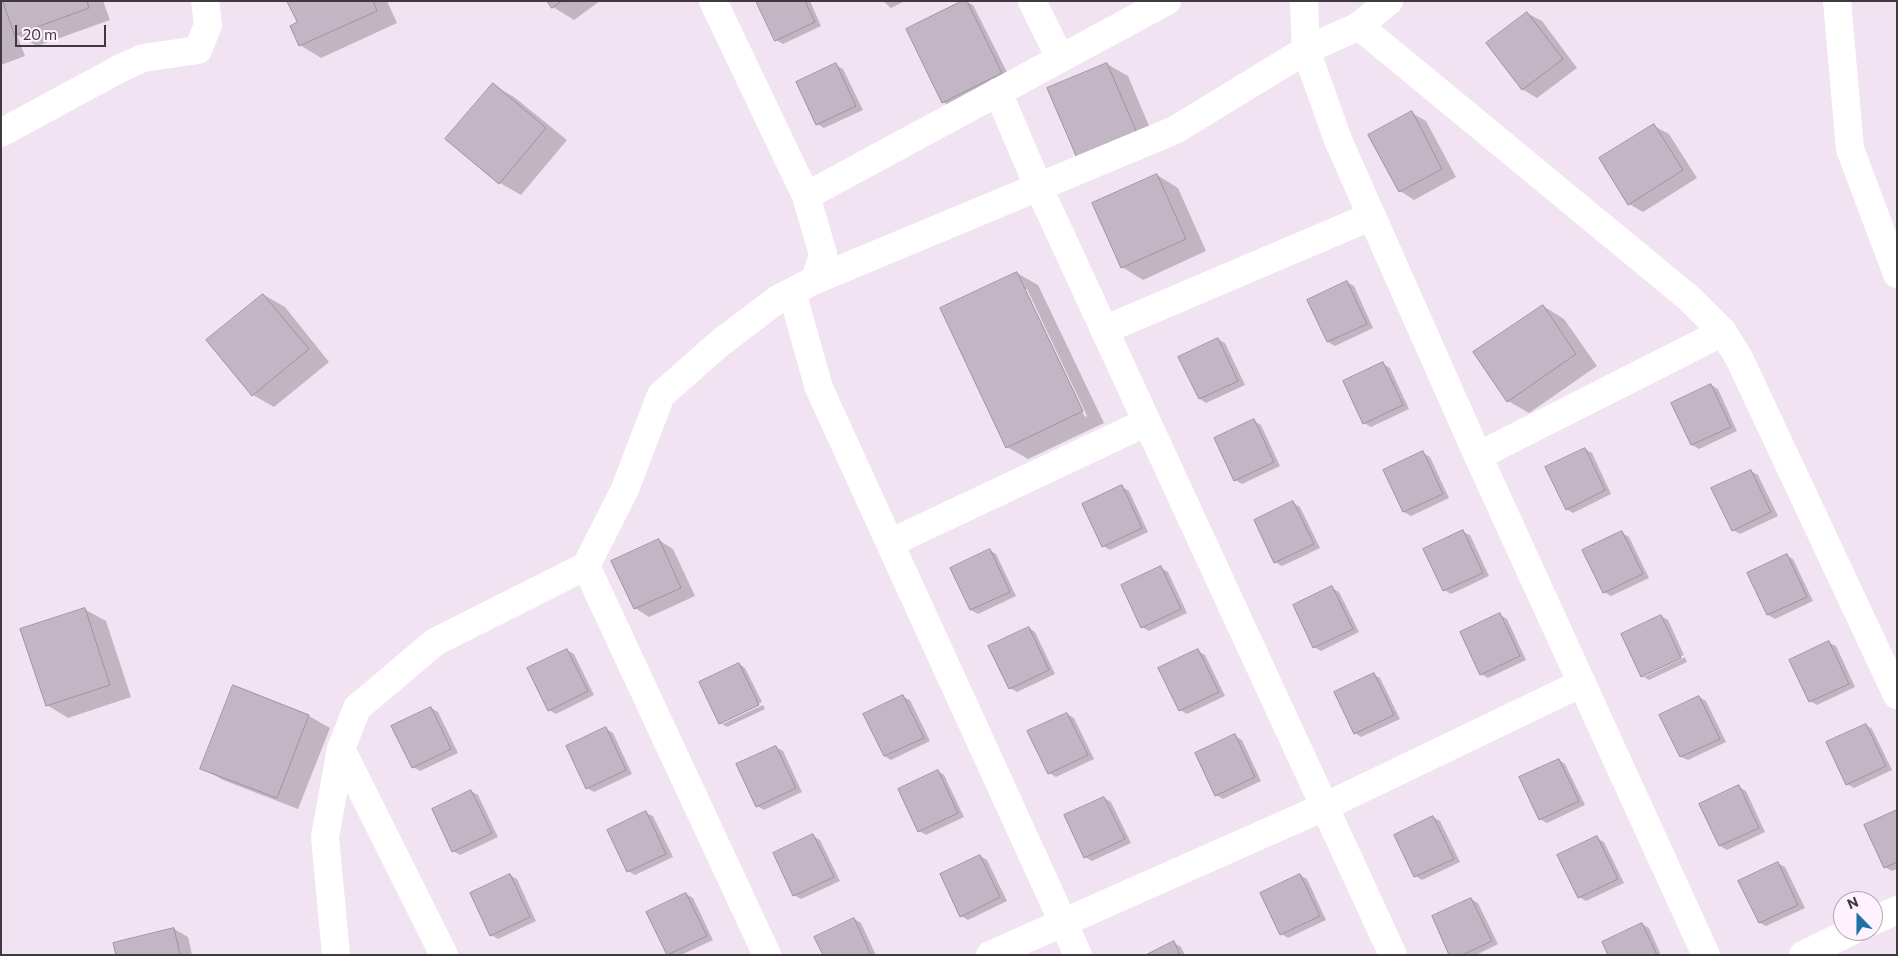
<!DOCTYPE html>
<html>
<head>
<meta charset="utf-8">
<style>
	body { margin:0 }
	#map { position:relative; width:1898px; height:956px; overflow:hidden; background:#f2e3f2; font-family:Commissioner,sans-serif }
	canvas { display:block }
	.frame { position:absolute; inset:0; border:2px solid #403a40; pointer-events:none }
	.north { position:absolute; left:1833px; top:891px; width:50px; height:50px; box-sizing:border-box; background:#fdf2fe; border:1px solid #b1a8b2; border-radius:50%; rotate:338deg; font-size:14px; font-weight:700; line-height:20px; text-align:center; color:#403a40 }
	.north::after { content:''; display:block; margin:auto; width:18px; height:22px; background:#2172a4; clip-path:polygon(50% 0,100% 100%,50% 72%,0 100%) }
	.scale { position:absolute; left:15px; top:25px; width:91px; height:22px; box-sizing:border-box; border:2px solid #403a40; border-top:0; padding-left:6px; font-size:15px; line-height:18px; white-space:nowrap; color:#403a40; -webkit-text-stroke:4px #fdf2fe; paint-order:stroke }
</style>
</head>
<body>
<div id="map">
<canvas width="1898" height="956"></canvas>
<div class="frame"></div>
<div class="north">N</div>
<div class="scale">20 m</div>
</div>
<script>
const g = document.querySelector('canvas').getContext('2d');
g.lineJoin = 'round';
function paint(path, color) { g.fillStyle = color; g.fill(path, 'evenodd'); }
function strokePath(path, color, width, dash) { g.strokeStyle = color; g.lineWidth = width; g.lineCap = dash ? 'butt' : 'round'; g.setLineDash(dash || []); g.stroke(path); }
paint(new Path2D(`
	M1,1H103L110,20L37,46L17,35L25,56L1,65Z
	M289,1H387L397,23L321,58L300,45L299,23Z
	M548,1H600L574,20L553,7Z
	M758,1H810L821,26L783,44L776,40Z
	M883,1H905L891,8Z
	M965,1L973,5L1009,76L950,106L943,102Z
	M1527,13L1542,21L1577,68L1537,98L1522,89Z
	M1107,64L1128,76L1157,145L1100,170Z
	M836,65L843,69L863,110L824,128L817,124Z
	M493,85L514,97L567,140L521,195L500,183L447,139Z
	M1412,113L1426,121L1456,177L1414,200L1400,191Z
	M1654,126L1669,134L1697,178L1643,212L1629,204Z
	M1157,175L1178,188L1206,251L1143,280L1122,267Z
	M1017,273L1038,285L1104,423L1028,459L1007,447ZM1024,289H1027L1087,416L1085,417Z
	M1347,282L1354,286L1373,328L1335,346L1328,342L1309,300Z
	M264,295L285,307L329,362L274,407L253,395Z
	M1543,306L1564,319L1597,366L1529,413L1508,401Z
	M1218,339L1225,343L1245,385L1206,403L1200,399Z
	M1383,364L1390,368L1409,409L1371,427L1364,423Z
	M1711,385L1718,389L1737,431L1699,449L1692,445L1673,404Z
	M1254,421L1261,425L1280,466L1242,484L1235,480Z
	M1585,449L1592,453L1611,494L1573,513L1566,509Z
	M1423,453L1430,457L1449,498L1411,516L1404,512L1385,471Z
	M1751,471L1758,475L1778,516L1740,534L1733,530Z
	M1122,487L1129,491L1148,532L1110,550L1103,546Z
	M1293,503L1300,507L1320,548L1282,566L1275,562Z
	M1463,532L1470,535L1489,576L1451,594L1444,590L1425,550Z
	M1622,533L1629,537L1649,578L1611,596L1604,592Z
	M659,540L673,549L695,596L649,617L635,608Z
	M990,550L996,554L1016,596L978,614L971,610L952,569Z
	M1786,555L1793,559L1813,601L1775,619L1768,615L1748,573Z
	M1161,568L1168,572L1187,613L1149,631L1142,627Z
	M1332,588L1339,592L1359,632L1321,651L1314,647Z
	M84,609L106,621L131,697L68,718L47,705Z
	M1500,615L1507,619L1526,660L1488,678L1481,674Z
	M1661,616L1668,620L1684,655L1644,674V677L1685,657L1687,662L1649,680L1642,676Z
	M1029,628L1035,632L1055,674L1017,692L1010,688Z
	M1829,643L1836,646L1855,687L1817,705L1810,701Z
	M567,650L574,654L594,695L556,714L549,710Z
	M1198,651L1205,655L1225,696L1187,714L1180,710Z
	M739,664L745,668L762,702L722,721V724L763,705L765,709L727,727L720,723Z
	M1373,674L1380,678L1400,719L1361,737L1355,733Z
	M233,687L309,716L330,728L298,809L223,780L202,768Z
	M903,697L910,700L930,741L891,760L884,756Z
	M1699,697L1706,701L1726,742L1688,760L1681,757Z
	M431,708L438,712L458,753L420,771L413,767Z
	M1067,714L1074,718L1094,759L1056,777L1049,773Z
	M1866,725L1872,729L1892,770L1854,788L1847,784Z
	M606,729L613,733L632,774L594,792L587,788Z
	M1235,736L1242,740L1261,781L1223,799L1216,795Z
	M776,747L783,751L802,792L764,810L757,806Z
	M1559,760L1565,764L1585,805L1547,823L1540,819Z
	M938,771L944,775L964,817L926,835L919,831Z
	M1739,787L1746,791L1765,832L1727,850L1720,846L1701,805Z
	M471,791L478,795L498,837L460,855L453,851Z
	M1104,798L1111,802L1131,843L1092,861L1085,857L1066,816Z
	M1897,811V869L1892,871L1885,867Z
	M646,813L653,816L673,857L635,875L628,871Z
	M1433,817L1440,821L1460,862L1422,880L1415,876Z
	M813,836L820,840L840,881L801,899L794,895Z
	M1597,838L1604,842L1624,883L1586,901L1579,897Z
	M980,856L987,860L1007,901L968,920L961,916Z
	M1778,863L1785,867L1805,908L1766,926L1760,923Z
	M510,875L517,879L536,921L498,939L491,935Z
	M1300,875L1307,879L1326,920L1288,938L1281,934L1262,893Z
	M686,894L693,898L713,940L681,955H669L668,954Z
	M1471,899L1478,903L1498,944L1476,955H1451Z
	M854,919L861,923L876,955H824Z
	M1642,924L1649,928L1661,955H1609Z
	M174,929L188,937L192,955H117Z
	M1174,943L1181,947L1185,955H1149Z`), '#0003');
const building = new Path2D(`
	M3,1H87L89,8L15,35Z
	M287,1H373L377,11L299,46L290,26L297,22Z
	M547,1H562L552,8Z
	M756,1H805L815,22L775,41Z
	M962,1H967L1002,73L942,103L906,29Z
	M1527,12L1563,59L1522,90L1486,43Z
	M836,63L856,106L816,125L796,82Z
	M1107,63L1137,133L1077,158L1047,88Z
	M493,83L546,128L499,184L445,139Z
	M1412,111L1442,169L1399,192L1368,135Z
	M1654,124L1683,170L1628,205L1599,158Z
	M1157,174L1186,239L1121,268L1092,203Z
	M1017,272L1083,411L1006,448L940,308Z
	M1347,281L1367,324L1327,342L1307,300Z
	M263,294L309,349L252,396L206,340Z
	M1543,305L1576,354L1507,402L1473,352Z
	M1218,338L1238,381L1199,399L1178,357Z
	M1383,362L1403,405L1363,424L1343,381Z
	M1711,384L1731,427L1691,445L1671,403Z
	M1254,419L1274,462L1234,481L1214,438Z
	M1585,448L1605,490L1566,510L1545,467Z
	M1423,451L1443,494L1403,512L1383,470Z
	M1751,470L1771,512L1732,531L1711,488Z
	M1122,485L1142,528L1102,547L1082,504Z
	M1293,501L1314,544L1274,563L1254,520Z
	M1463,530L1483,573L1443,591L1423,549Z
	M1622,531L1643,574L1603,593L1582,550Z
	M659,539L681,588L634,609L611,561Z
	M990,549L1010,592L970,610L950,568Z
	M1787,554L1807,597L1767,615L1747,573Z
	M1161,566L1181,609L1141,628L1121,585Z
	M1332,586L1353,629L1313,648L1293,605Z
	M85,608L110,685L46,706L20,629Z
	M1500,613L1520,656L1480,675L1460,632Z
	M1661,615L1681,658L1641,677L1621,634Z
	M1029,627L1049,670L1009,689L988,646Z
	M1829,641L1849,684L1809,702L1789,660Z
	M567,649L588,691L548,711L527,668Z
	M1198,649L1219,692L1179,711L1158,668Z
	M739,663L759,705L719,724L699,682Z
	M1374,673L1394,715L1354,734L1334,692Z
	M233,685L309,715L277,798L200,769Z
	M903,695L924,738L884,756L863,714Z
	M1699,696L1720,739L1680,757L1659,715Z
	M431,707L451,749L412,768L391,726Z
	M1067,713L1088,755L1048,774L1027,731Z
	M1866,724L1886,766L1846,785L1826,742Z
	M606,727L626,770L586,789L566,746Z
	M1235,734L1255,777L1215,796L1195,753Z
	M776,746L796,788L756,807L736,764Z
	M1559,759L1579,801L1539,820L1519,777Z
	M938,770L958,813L918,832L898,789Z
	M1739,785L1759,828L1719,846L1699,804Z
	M471,790L492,833L452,852L432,809Z
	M1104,797L1125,839L1084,858L1064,815Z
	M1897,810V862L1884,868L1864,825Z
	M646,811L666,854L627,872L607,830Z
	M1433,816L1454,859L1414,877L1394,835Z
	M813,834L834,877L793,896L773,853Z
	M1597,836L1618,879L1578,898L1557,855Z
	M980,855L1000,897L960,917L940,874Z
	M1778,862L1798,905L1759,923L1738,881Z
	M510,874L530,917L490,936L470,893Z
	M1300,874L1320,916L1280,935L1260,893Z
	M686,893L707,936L667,955L646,912Z
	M1471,898L1492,941L1462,955H1449L1432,916Z
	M854,918L871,955H823L814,937Z
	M1642,923L1657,955H1608L1602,942Z
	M174,928L180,955H116L113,943Z
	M1174,941L1180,955H1146Z`);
paint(building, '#c3b6c4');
strokePath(building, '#9f929f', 1);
strokePath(new Path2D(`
	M713,1L806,196L823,254L815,280
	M1032,1L1060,58
	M1304,1L1306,50L1338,140L1478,456L1706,955
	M1837,1L1850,149L1897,274
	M1359,26L1690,299L1723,332L1739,358L1897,695
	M998,92L1038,186L1393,955
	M1,133L119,69L143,58L198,50L208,25L205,1
	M806,196L1167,1
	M792,292L819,388L1078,955
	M1104,330L1372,216
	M1478,456L1723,332
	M890,543L1147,422
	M586,566L767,955
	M341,749L444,955
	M1873,921L1897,910
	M336,955L325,837L341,749L357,708L435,642L586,566L625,489L661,395L720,343L778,299L815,280L1175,130L1306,50L1359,26L1389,1
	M1803,955L1852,931`), '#fff', 28);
strokePath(new Path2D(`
	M990,955L1324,807L1582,683`), '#fff', 28);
</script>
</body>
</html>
